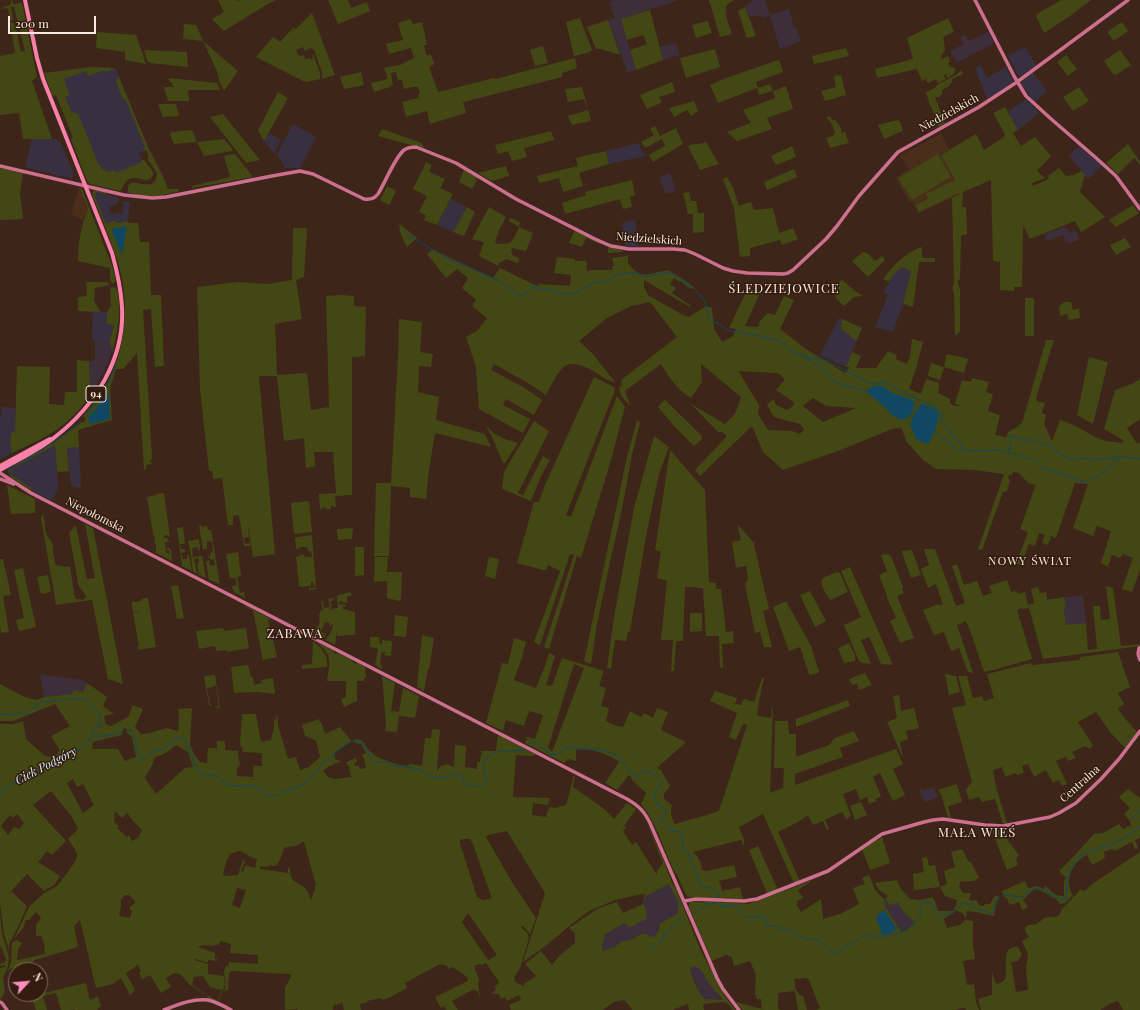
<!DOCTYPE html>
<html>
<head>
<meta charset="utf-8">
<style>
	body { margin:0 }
	#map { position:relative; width:1140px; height:1010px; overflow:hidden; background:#3d2619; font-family:"Playfair Display",serif }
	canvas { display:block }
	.north { position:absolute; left:8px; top:962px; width:40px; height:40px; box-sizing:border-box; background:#331c0f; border:1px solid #826e62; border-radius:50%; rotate:64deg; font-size:11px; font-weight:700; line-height:16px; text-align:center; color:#f8e8df }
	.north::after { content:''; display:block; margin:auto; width:14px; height:18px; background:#fc8fc1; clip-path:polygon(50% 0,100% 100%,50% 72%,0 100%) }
	.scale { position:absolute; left:8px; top:16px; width:88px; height:18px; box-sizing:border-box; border:2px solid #f8e8df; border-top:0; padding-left:5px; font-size:12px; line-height:14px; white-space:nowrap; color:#f8e8df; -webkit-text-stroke:3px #331c0f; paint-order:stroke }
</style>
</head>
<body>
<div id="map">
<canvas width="1140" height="1010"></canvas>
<div class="north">N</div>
<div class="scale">200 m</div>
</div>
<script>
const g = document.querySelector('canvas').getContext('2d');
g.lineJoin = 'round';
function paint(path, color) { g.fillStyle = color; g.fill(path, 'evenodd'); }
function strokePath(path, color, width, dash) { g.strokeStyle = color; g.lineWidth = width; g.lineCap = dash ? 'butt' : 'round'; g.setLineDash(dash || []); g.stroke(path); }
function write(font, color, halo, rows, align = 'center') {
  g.font = font + ' "Playfair Display",serif'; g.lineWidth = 3; g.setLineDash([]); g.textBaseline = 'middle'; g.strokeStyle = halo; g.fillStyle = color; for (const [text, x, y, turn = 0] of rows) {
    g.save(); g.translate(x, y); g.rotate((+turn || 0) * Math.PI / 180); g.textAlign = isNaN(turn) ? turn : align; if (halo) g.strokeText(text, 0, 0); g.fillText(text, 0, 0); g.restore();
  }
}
paint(new Path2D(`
	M1025,47L1036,65L1021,76H1019L1008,56Z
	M981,65L987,78L1006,67L1012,79V83L987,99L975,68Z
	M91,67L115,68L149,149L139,153L143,163L113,175L100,170L71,118L53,72Z
	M1033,73L1047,91L1035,102L1021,84L1024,80Z
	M1026,99L1039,113L1018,130L1008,112Z
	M293,124L316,137L300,168H285L277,154Z
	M269,133L281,140L274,154L264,141Z
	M32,139H57L58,142L60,141L73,172L72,179L25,167Z
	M638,143L645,156L609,164L606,151Z
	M1079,146L1102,166L1088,179L1069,156Z
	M97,192L119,198L118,203L111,206L109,208L111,213L114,214L119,212L120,214L123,213V201L130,202L128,222L124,221V223H116L115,220L106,224L95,197Z
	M451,199L467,207L453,232L437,225Z
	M635,220L638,247L625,246L622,223Z
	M901,267L911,271L903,304L893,332L875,327L888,295L883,293L894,274Z
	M93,312H107V324L114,325L110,341L95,342V340L92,339Z
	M839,318L862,328L846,367L820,355Z
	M2,407L15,408V432L10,442L12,453L0,459V421Z
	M55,445L58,488L52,501L31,490L32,488L11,475L10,470Z
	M79,447L81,488L71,486L67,448Z`), '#383040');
paint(new Path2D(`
	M614,0H679L621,19L636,70L627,72L608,20L615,18L609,2Z
	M753,0H765L770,15L789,9L794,27L796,28L801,41L780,49L770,16L763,18L762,16L759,17L758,15L750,17L745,7Z
	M988,32L994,43L957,63L950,51L964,44L960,37L965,35L969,41Z
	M676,43L680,55L663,60L660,47Z
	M670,173L676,191L665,194L660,177Z
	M1064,227L1070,232L1076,230L1079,240L1070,243L1066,241L1063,235L1047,241L1044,234Z
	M110,341L112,352L106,367L92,394L90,384L89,361L95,360V342Z
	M1083,596L1086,623L1066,625L1064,608L1066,607L1064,597Z
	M40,674L82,680L87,683L83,692L72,694L44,697Z
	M934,787L935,791L939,796L925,803L919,791L921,788L924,791Z
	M669,884L678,902V913L675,915L659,924L658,933L654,937L643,933L630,940L623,941L614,947L603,951L602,946L605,934L625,923L647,915L644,903L646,896Z
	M885,898L890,906L898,902L903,910L914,922L911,926L901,931L886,908L884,899Z
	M694,966L699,967L704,974L711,986L723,1000L704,999L700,993L691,974L690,969Z`), '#3d2e3b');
paint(new Path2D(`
	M941,133L949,150L941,154L962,193L918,214L913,203L909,202L896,178L909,169L900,156Z
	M79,187L88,209L83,220L71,215Z`), '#4a2d1b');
paint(new Path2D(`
	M11,0H12L13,4L22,3L37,77L32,81L52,139H23L19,113L0,115V56L15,53L10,22L15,23L21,52L25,51L14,7H11L13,20H10L8,8L0,9L10,5L11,3Z
	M218,0H236L237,1L240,0H276L266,5L224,31L212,19L224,12Z
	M328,0H348L351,8L367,2L370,11L338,24Z
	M709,0H734C731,2 728,3 726,7C724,13 730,28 732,34L720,37Z
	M1061,0H1091L1070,16L1044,33L1036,16L1037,14Z
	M745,7L756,36L747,38L738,11Z
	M650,10L663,60L636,70L630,50L647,44L643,35L627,40L621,19Z
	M312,13L335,75L322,79V73L314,50L311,48L305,51L303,47L296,50L299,56L304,55L305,59L310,58L311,60L313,59L312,54H313L320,73V79L307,82L303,81L256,57L273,37L280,42L293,28L296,29Z
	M580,18L592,50L590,52L574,56L566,22Z
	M948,18L954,32L943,37L944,40L945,51L941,56L942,59L948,56L950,62L948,63L949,66L955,68C956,74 952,75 948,78L945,74L944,75L946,79L938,83L936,79L928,83L925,79L922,81L917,69L877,78L875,69L913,59L907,38Z
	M410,19L413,24L422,22L427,45H424L426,54L427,55H431L434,62L433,65L429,67L438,92L494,78L495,79L575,58L577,68L562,73V77L463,102L466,113L430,124L427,111L406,117L402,102L418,98V95L420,94L418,87H412L404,89L402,80H398L396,72L391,73L393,85L390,86V87L374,92L371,83L388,79L384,68L400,65L414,58L411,48L389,54L386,44L403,40L398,23Z
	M608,20L620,55L601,49H596L587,27Z
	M708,21L712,33L696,38L692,25Z
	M1122,22L1128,31L1114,41L1107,32Z
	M184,24L196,25L203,41L238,71L224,91L220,83L217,71L203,41L183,39Z
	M97,32L136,35L146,64L125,60V52L96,48Z
	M543,46L548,63L535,66L530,50Z
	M846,48L849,56L814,64L812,56Z
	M715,49L720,67L686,78L680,58Z
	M144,50L187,52L188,67L150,63L147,61Z
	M1120,50L1131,65L1116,75L1113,74L1104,61Z
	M1066,55L1077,69L1068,76L1057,62Z
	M778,60L780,62L783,72L756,82L758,88L770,84L773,91L786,86L793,109L767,118L772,129L737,141L727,132L751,123L743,110L775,98L773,91L759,95L757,88L718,103L710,85L729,77Z
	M91,67L115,68L149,149L163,176L168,189H179V191C166,195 141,200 128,192C125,169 156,199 157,173L147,158L149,157L146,150L144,151L143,148L145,147L125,98L123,99L116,82L118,77L115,68L106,72L104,70L88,76L86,71L64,79L70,95L65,97L71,111L78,114L99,165L102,169L109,172L115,170L116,173L142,162V160H144L153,172V175C148,186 139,175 130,179C124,181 124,187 120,191L90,184L87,181L71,139L73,138L56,95L53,96L51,92L44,73Z
	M961,70L963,74L952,79V82L949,86L942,90V94L939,97H935L945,124L938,127L931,106H930L926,92L935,88L937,85L956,75Z
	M361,72L364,85L344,89L340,77Z
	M841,75L846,95L825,101L821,91L836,87L834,76Z
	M168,78L217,83L220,90H188L189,101H168L164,87H174Z
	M672,82L675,92L659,97L662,102L661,103L647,109L640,95Z
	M582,87L591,121L572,125L568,116L588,110L584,99L568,102L565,89Z
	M1079,87L1089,101L1073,111L1063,97Z
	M278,92L288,98L264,141L258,130Z
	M694,101L698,111L691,116L687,110L674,117L669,108Z
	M158,104H176L179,116L163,117Z
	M1005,107L1018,130L1013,133L1021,146L1035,137L1051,156L1037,171L1045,178L1032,183L1033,186L1049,179L1048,176L1059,168L1066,176L1074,175L1081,171L1085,175L1080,192L1105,217L1081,232L1075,221L1030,239L1024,227L1023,229L1022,287H1014V291L1000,290V262L994,261L993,259L991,180L963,192L962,207H966L967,234L961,236L960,279L958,280V284L960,289V331L957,335H955L954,293C952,290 952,286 954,283L952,198L962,193L956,194L919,212L915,205L928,199L926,194L955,180L941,155L976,134L984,150L1004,137L1005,134L993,113Z
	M223,114L260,160L246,163L210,117Z
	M830,116L832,120H835C838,124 842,127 841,133L845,132L849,143L830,148L826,138L833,136L835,132L831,122L826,118Z
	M898,120L900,122L903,131L884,139L878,125Z
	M655,126L660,136L676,128L683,144L653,162L649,155L665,146L662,139L645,148L641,142L654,135L650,129Z
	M382,129L422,143L424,148L411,145L378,136Z
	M192,130L197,142L224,139L233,150L232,151L204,156L197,142L174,144L170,134L172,132Z
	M551,131L554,140L524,148L527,157L512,161L508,151L498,154L495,145Z
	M706,142L719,164L700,170L688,146C694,143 700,145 706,142Z
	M1128,144L1140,162V165L1134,158L1118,174L1106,163Z
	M792,146L796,157L776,165L771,156Z
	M606,151L609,164L579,173L583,186L563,192L559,178L539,183L537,176L578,166L576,158Z
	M235,154L253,177L192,188V186L230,177L224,156Z
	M938,154L951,177L912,200L898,178Z
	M426,162L432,165L429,172L445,179L440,188L453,194L437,225L424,220L426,215L419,212L427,196L413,189Z
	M506,166L509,176L492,181L478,173Z
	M0,168L23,173L20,192L23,219L0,220Z
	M794,169L797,177L767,190L764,182Z
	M464,170L476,177L477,180L472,189L459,182Z
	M727,177L733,188L739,206L751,202L754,210L773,208L779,233L793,228L798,239L782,245L780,240L750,248V256L740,257L734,208L723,179Z
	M632,180L635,195L630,197L632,207L623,209L620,199L565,214L562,203L586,195L585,192Z
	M387,186L396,191L389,205L380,200Z
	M79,187L82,189L112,266L116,281L112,284L110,280V268L78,261C78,243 81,226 88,209Z
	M96,190L106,192V194L97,192L95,197L106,224L115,220L116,223H123V221L128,222L129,223H138L140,242H149L151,295H161L164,366L155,367L151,309L143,310L152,457V459L150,460L152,464L146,465V469L144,470L137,353L123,369H116L110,389L112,420L78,430L79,447L67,448L69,471L57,472L55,445L10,470L11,475L32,488L31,490L11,477L9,471L10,469L55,442L82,422L83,423L86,419L83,416C91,407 99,397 105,387C126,351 130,305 119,266C112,242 102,220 93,197L92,192Z
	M689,192L691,201H696L698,213H704V232L693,233V214H688L683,193Z
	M1133,205L1139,213L1116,227L1109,220Z
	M467,207L475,212L464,236L453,232Z
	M489,207L506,217L499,230L495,243C513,246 512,242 519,227L509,221L510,218L520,222L519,227L533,233L526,251L512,248L511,251L513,256L519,258L518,263L506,259L499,263L498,266L479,256L484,242L472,239Z
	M400,224L417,238L407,247C403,240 400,234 399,226Z
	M293,228H307L304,277L296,280L302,319L275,324L277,375L307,373L311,410L329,407L326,296L342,295L354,296V306L366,307L365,356L352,357V495L336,496L335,495L336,507H334V506H331V509H326L325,507L320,509L319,496V494L336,493L333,452H314L315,466L306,468L304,438L284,441L277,376H259L275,554L253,557L248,526L249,537L244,538L245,544L250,543L251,546H244L239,515L233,516V525H228L222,478L213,479L212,471H209L200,389L197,287L238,282L268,284L292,280Z
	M575,230L612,248L622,250L623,251L621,252L608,253V247L586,238L582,247L569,243Z
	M1125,238L1131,247L1116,255L1110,245Z
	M922,247V258H935V262H919L913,307L903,304L911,271L901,267L894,274L889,282L883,279C893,266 905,252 922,247Z
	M433,249L446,256L493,278L500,268L537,286L539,284L570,286L571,275L554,273L557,257L575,259V261H586L587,271L593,270H613L612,266H614L612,258L626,256L628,255V263C631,266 634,271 637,272C648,279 658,269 669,271C674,273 691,284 696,289C689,289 685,285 681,281H679L674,278L670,284L676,288L672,293L691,306L690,307L644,280V287L648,295L683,315L689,317L706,306L712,308L714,329L722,342L733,336L736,329L729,328L747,290L759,295L745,326L758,327L760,321L768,313L775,315L784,296L794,300L780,329L806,349L845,373L850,367H846L852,352L861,356L856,368H876L888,351L897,355L896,359L907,364L910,356L912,339L923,342L916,369L909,389L921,394L926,379L939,383L938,393L950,399V403L954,406H961L955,404L962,380L971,382L972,378L989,382L986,392L993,394L988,411L1000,415L995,435L1006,437L1008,432L1017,427L1022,423L1046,340H1054L1036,398L1037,401L1045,403L1042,413L1046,415L1044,424L1052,441L1060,420L1074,425L1095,437L1106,441L1123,443V440L1104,429L1115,390L1132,384L1140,379V419L1127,428L1137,444L1140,442V570L1132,592L1122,589L1133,558L1123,554L1120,558L1112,555L1108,567L1101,563L1111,531L1097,526L1093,536L1073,528L1088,484L1075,483L1056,538L1051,536L1048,545L1042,543L1045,535L1039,533L1035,546L1029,544L1021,565L1016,564L1028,532L1020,529L1036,484L1035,485L1028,483L1019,473L1013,472V474L1008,476L1010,481L1007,491L1003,492L982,550L978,549L1004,474L974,470L936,469L923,460L906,441L902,429L898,428L892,429L838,451L783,470L763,452L753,428L751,427L700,476L695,470L727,436L722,432H718L691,404L725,424L735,414L741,397L701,364L702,382L691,398C676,389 670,378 661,364L625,391L630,405C624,400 620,395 619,387L622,386L621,380L677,337L650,302L631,306L607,318L579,341L592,353L615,382C607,381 601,376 595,372C563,354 561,369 546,395L528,383L494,364L491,370L525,388L542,400L534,415L506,399L503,405L530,419L523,433L479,409L476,367L466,337L477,331L487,318L472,306L476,300L462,288L468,278L457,269L446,278L427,254ZM739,371L778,373L785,379L776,390L794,402L793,406L787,410L776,405L774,399L771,401L767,405L774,417L800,424L804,429L800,434L792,431L768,430L758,414L759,405L746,384ZM813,398L826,406L856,408L823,422L803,406Z
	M863,252L867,253L875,261L882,256L885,260L868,277L852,261Z
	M842,280L855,291L863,296L854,297L844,306L835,297L838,291L835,286Z
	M86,282H107L109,284V285L95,288L94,301L101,312L78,311V297L87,296Z
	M113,287L117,289L118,292C121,311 118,333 112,352L110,341L114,325L107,324V312L111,306L110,289Z
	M1025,298H1034V336H1025Z
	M1064,302H1071L1073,310L1079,308L1080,318L1069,320L1067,314L1060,316L1059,307Z
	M399,319L422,322L420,352L433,354L431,367L419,366L418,392L439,397L436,420L485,434L491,447L435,433L429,470L426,499L410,497V488L391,486L389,556H374L376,483H391L398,356Z
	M842,319L862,328L857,340L850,337V335L842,330L841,326L842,323L841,322Z
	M947,354L968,359L964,373L944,367L940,380L928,376V374L931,363L944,367Z
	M1089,357L1108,362L1093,424L1077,415Z
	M77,360L89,361L90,384L92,394C82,406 72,419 59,428C45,438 28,445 12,453L10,442L12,431L15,432L17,366L50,367L49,404L64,405L65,392H77Z
	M594,377L614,387L615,390L566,515L571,517L617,396L625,407L611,460L581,558L577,556L549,649L544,647L574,555L570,554L540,645L534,642L560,571L548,565L546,570H543L517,563L534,502H539L545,485Z
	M665,400L702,436L701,440L694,446L675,427L658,407L662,402Z
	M637,420L640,423L632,454L622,509L609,567L597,624L591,664L584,661L627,457Z
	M534,421L549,431L518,493L523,495L543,456L550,460L541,476L531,501L502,489L504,472Z
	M485,424C492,435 505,439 518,443L505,463H503L494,441Z
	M654,436L669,447L659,474L647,531L630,631L628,632L626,641L615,640L611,669L607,668L614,617L634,508Z
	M670,450L705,490L709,582L716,583V589H721L726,632L733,631L734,643L722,644L723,668L720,667L719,636H706L703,588L685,587L683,641H676L674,671H671L673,640H661L667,581L657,578L661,552L655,550Z
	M7,485L35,499V513L11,514Z
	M164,493L170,537H169L168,535L164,536V538H167L169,542H165L166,551L167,553L170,554L169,550H167V548H169L171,550L172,561L156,553V546L154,540L155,538L153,534L147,497L156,495V494Z
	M309,501L312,532L294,534L291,503Z
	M45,515L43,517C46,522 44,528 46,533C47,537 49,538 51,541C54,545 53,547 53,551C53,554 55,559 55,564L58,566L70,567L75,598L77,599L83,600L86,597C82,587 77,588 77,576L69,533L75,526H76L87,579L95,578L85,524L93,528L123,684L108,679L92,600L56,605L41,518L42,516Z
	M737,524L755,544L754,545L769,609L763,611L772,647H764L760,632L755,633L745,584L748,579L746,566L736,568L732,542L741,540Z
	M201,525L203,527L207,526L208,530H211L220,584L209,580L206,562L209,560L210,566L215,565L214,559L211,560L210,558H208V556H211L210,554L213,551L212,541L207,542V549H203L199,526Z
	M183,527L185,544H180L181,549H184L186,552L181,553V555L182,556L183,559H187V555H189L192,571L182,566L177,528Z
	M353,528L352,539L338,540L337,529Z
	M312,535L316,589L309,590V588H315L313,582H311V586L301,587L299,586L296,557L303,554L305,557H312L311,551H308L307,547H299V549L296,548L295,538L297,537Z
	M199,539L200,550V551L198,550V547L192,548L193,557L202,556L206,578L199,575L197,563H199V560L198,558L194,559L197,574L193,572L191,557H193L191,556L188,541Z
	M355,547H364V575L355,576Z
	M924,549H935L956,606L965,603L952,566L957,564L964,585L977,581L983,596L992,593L989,586L1007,580L1011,592L1017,591L1018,594L1025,592L1028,605L1034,603L1031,589L1038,587L1040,593L1046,592L1047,600L1064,597L1066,607L1064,608L1066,625L1086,623L1088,650L1097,649L1093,606H1100L1101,620L1110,619L1106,586L1113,588L1121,646L1140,644V646L1043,659L1029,608L1023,609L1022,608L1017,610L1032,659L997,669L984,672L971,633L966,621L957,625L973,673L968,672L959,648L951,651L944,632L934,635L923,610L933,606L934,607L935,605H943L936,584L928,588L921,569L929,565Z
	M909,550H912L921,575L911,578L902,552V551Z
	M238,552L241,576L237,577L240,593L244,592L245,598L234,592L232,586L237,585L235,578H230L226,554Z
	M889,554L892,558L903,587L902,589L904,593L897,596L914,638L900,643L890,621L896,618L887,598V596L879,575L887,571L881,555Z
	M375,557H388L387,572H402L401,599L399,601L387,598V581L374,582Z
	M489,557L499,559L495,579L485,576Z
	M0,559H3L11,595L3,596L9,632L1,633L0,625Z
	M850,567L893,665L881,664L869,637L861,640L871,664L862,663L859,661L844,625L861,617L841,571Z
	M23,568L36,627L19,631L16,620L24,618L14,570Z
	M837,572L840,573L848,592L830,600C826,593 819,585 823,578Z
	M48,575L51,592L41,594L37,577Z
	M178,585L184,618L177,619L171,586Z
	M810,591L826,621L815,627L800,595Z
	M350,592L352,596H347V603L340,601L339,604L346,605V606H343V609L355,612V635L337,636V630L335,645L326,640L332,630L333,624H332L331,626H329L330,623L328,622L327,623L325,622L323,628L326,629H325L322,628L321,631L324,633L323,638L325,633L326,634L323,640L311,633C319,625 321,625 319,614H320V611L323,610L321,601L323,602L324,608L330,607L328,599L333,598V601L330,602L332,606L331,607V610L335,608H338L337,596Z
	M148,598L156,647L139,650L137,647L139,646L133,613L141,611L133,612L132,605V602L141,601V599Z
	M786,601L811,646L819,672L818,673L810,675L809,674L800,647L789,651L773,607Z
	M246,606L271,619L270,620H268L277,657L263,660L253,611L246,607Z
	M690,613H702V631L690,632Z
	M395,615L408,617L406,637L394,636Z
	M223,628L224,631L246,628L249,648L227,652V650L216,651L215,646L199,649L196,631Z
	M422,635L434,638L429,669H428L424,691L417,687Z
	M370,637H379L380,644H382V640L392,641L391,656L383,655L385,654L386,652H382L380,665L383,666L381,669L375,665L378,650L377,648L370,647Z
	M514,638L518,639L526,642L522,658L514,680L536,688L546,663L549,653L555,656L546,685L552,686L562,658L604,671L599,686L606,688L601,706L609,708L606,721L614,725L623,727L630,711L641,717L644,713L653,718L657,708L668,712L661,730L686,742L657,768L661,770L670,786L664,794V799L672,805C670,812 671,818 675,824L700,817L719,811L747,725L743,724L736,740L729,737L737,713L710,701L715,691L737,698L735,704L741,705L744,699L754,702L762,678H764L759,701L757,716L771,718L772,708H773L770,793L783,788L784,768H774L775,721H788L789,734H796V757L829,745L835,738L854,731L859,741L840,748L843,757L795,774V785L896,749L903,764L893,769L905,795L893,801L880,773L873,777L881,796L876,799V801L869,804L867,797L860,800L856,789L843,794L851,816L846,819L842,812L825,820L829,829L827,830L823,821L813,825L808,815L798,822L778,832L800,881L794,883L763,814C754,818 748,823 739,827L744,840V846L741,840L693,852C699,857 701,862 702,870L707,871L734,865L737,877L718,881L721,885L722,891L740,887L743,899L688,897C681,888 680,877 673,869C663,847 656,822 641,804L646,793L631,779L632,778L629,775L617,790L605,783L619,762L618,761C605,753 591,748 576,750V761L568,759L564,763L525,743L527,737L535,739L543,715L529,711L524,726L506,720L503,731L486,723L502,663L508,664ZM574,664L584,668L552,752L548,748Z
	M313,641C322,649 328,654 327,667L302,669V665L312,664Z
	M318,643L333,650L334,653L335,654L338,653L352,660L353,662L356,664L357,662L365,667L366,678H364V681H357V701L344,707L341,699L346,697V681H327C328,672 332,660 326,652C324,649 320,645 318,643Z
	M849,643L855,655V661L844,663L838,648Z
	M1118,652L1130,687L1118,693L1124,704L1118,708L1122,715L1137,732L1125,748L1110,732L1096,712L1078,722L1094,747L1092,746L1090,749L1085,746L1072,752L1076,758L1068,761L1066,757L1056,761L1067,784L1062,786L1059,780L1053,783L1046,770L1034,777L1028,764L1022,766L1024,773L1017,775L1016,773L1005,777L1002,767L993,770L996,787L1007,823L1003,824L995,799L982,802L979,797L969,800L966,789L972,782L952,708L966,705L958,676H967L973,698L982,696L984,701L994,698L987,674L1031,663L1032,665L1080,660V657Z
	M248,665L251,677H253L254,685L262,683L261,680L273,678L275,694L258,692L234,693L231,667Z
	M865,673L872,685L859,690L857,684L852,685L849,679Z
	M945,674L956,676L960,692L949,695Z
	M215,675L220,707L219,708L215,707L216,706L219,707L216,685L213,687L207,688L210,704L212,705V706L209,705L204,676Z
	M382,676L395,683L391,711L399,712L403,688L419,696L415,718L399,716L397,732L385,731L386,723Z
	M87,683L107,697L103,706L114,714L104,716L106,724L111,726L128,717L133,705L143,709L135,727L141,734L150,733L166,728L178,731L179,716L178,709L191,708L192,709L190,745L194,754L200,762L207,763L208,748H217V741H225V750L238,751V755L240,765L237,768V776L253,777L254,766H262V753L242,752L243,748L240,745L242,714H256L261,742L271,740L274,727V720L276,719L277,714L278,725L288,759L296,757L300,770L309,767L320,757L316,741L309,737L305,736L302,725L319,719L320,722H321L325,734L340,727L351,741L334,753L335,759L341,761L340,762C334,764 328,766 323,771L328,777L334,779L351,777L349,767L346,762L356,758L357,762L355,763V766H359L360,769L366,768L364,759L362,755L366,753L361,744L355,743L354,739C364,739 363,743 368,749C370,752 375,755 378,757C388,762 398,765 409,766V764L422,766L425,738H431L432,729L440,730L437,770H438L441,766L447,764L454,767L455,745L466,746L465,767L477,769V762H480L481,755L482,754L481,751H496L498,735L535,754L534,756L516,755L513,797L550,798L548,805L533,803L532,815L546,817L548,809H549L550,807L555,808L566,805L574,775L575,776L573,787L603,808L614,819L627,803L636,809L624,826L626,828L623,831L632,845L636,842L657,875V871L663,863L646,821L666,866L672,883L677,891L700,949L725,996L735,1010H733L727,1003L724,1002L703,1004L704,1010H689L688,1004L672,1010H632L629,1005L624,1000L614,1002L604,1009L603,1010H511L509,1005L521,1000L519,995L507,1001L505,997L501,999L499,994L491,993L496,990L495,987L499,982L486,963L481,965L480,964L474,966L479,980L478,985L480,996H479L478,991L472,990L452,1001L458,1010H446L444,1006L441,1008L435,997L468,981L467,977L453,967L449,969C446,964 443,964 438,965L405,983L407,988L391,997L382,1000L381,998L367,1001V1003L360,1004L361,1010H344L342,1002L340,1004L333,1005V1010H298L297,1009L285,1010V988L291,976L289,974L231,971L229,973L228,990H226L224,993L226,985L224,971L226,966L229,965V962L258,964V955L230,953L231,944L220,941L219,944C212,948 204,943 198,947L215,953V959H217L218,955L217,961L208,960V963L196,959L195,960L208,964V974L224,976L225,985L218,1002C214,1001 208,1000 207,995L218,1001L222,989L220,990L210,987L203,976L194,977L192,985L205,994H204L190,985L180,974L174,973L166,978L171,987L161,993L150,975L142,979L139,973L141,971L138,965L126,973L135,990L130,995L121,978L113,984L96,988L80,920L74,926L78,947L35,960L29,966L30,970H21L19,966L12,968L8,971L11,962L12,943L17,940L22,943L18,950L17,960L45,954L44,943L41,936H36V925L41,918L36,912L29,920H26L23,928L14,939L29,907L44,893L57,886L64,877L75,862L77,856L76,851L68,839L78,829L72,817L51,791L33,805L66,841L52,855L47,851L38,862L60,876L55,884L44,891L27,874L11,891L27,906L18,927L9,944V950L4,934L0,904V724H14L23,721L26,739L45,756L53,757L60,751L51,736L70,726L55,704L13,721H0V684L25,697L37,700L44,697L72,694L74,690L83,692ZM126,728L127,733L132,737L136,757L125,761L118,749H92L93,742L122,735L123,729ZM176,745L188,752L193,767L185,768L156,794L145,778L153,763L154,758L166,753ZM73,779L77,787L83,784L94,805L83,813L67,783ZM115,811L122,818L127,813L135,823L142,830L138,838L132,841L129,835L127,837L117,828L119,826L114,822ZM17,814L24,823L19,829L14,827L8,835L1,826L10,815L13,818ZM507,831L545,893L523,962L548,944L573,923L589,911L615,900L637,895L645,894L643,904L623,913L617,902L599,908L569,928L575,933V943L559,956L552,965L541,951L525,964L536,976L524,984V986L515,982L514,977L520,968L529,938L528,934L521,927L523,926L530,934L536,918L512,882L486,837L488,835ZM463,839H470L473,844L491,896V899L483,900L477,897L460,843V840ZM302,842H304L316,885L311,900C310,897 308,891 305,888C296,880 290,884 290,867L288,868V873L260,869V866L268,867L270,865L274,866L277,865L280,860L284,848C290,845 297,848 302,842ZM239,851H241L251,857L257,859L255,868L245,865L243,872L241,871L245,861L243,860L238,875L223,876C224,870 226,858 232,853C233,853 238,851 239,851ZM669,884L678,902V913L675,915L659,924C660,929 658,933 654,937L643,933L630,940L623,941L614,947L603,951L602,946L605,934L625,923L629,928L646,919L647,915L644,903L646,896ZM237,888L246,890L240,908L232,905ZM125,895H129L135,901V903L129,908L132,911L130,918L119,916L121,906V899ZM468,913L497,955L488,960L462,922ZM694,966C704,969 705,980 712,987C715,992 720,995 723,1000L704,999C698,990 692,980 690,969Z
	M899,695L901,711L914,708L919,728L906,731L908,739L900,742L903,758L887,722L897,718L893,696Z
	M848,700L850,706L796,727V719Z
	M957,784L962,802L948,806L951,818H948L941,794L938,790Z
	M1128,789L1140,798V838L1135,840L1138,848L1135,849L1132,842L1115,851L1112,849L1104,852L1105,858L1092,865L1087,855C1073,861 1063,881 1073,895L1065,903L1060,904L1056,899L1037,889L1032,891L1023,900L1028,907L1022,910L1019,902L1010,905L1006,897H1004L1002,891L1025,881L1028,888L1037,886L1043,889L1046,886C1050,891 1058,897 1064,896V882L1066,877L1061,874L1059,869H1061L1074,856L1094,834L1103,833L1119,824L1123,829L1131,825L1129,819V820L1124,814L1130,808L1119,797Z
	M861,802L867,815L855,820L850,806Z
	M991,827H1002C1005,838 1013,847 1019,855L1016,859L1018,865L1007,870L1003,860Z
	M882,837L890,863L870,870L862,849Z
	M758,846L778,890L769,894L767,893L749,850Z
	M962,849L969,862H971L979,878L973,881L960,882L959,886L963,893H971L969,900L973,901L976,900L979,905L983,906L985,904H990L994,897L998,895L999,899L997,901L994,916L976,912L967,911L966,918L962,913L953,909L956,906L957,900L945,896L940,887L914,890L913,874L924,872L922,858L927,857L929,866L935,865L940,887L947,884L944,871L955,867L951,852Z
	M1140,852V1010H1123L1118,1001L1110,1004L1100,1010H981L978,999L992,995V972L995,982L997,984C1000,983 1003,982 1005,979C1009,969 999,945 1018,947L1022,955L1018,961L1011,962L1016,992L1028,990L1026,968L1028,954L1022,941L1029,937L1026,933L1025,928L1028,925L1037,924L1044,918L1049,917H1056L1060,914L1062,909L1080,890L1085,891L1091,885Z
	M869,875L875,890L884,899L886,908L901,931C906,930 911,926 914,922L902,910L898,902L890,906L885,898L888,896L879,890L875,883L897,880L900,888L910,899L921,900L932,897L935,901L938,911H956L944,919L947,928L960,925L965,920L973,921V944L975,959L963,961L967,985L974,984L976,1002L979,1010H966L965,1008H962L955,1010H815L820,1008L809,980L806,978L794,979L796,990L800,995L803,996L807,1010H798L795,991L778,993V1009L782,1010H742L736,1002L762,1009L761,999H757L755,994L756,975L750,961L734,966L732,957L726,955L712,961L689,907V904L690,902L713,901L748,904L814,880L798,890L803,898L797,901L798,903L796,904L801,912L821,899L823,919L840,914L859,904L853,888L865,884L862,878Z
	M0,914L2,934L9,957L8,966L3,978L5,992L0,1001V968L5,967V965L0,966V964L5,962L6,960L2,948L0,947Z
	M86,983L90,1000L98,996L101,1007L97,1008L98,1010H75L74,1009L71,1010H61L56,993L43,996L47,1010H36L30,994H40Z`), '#424714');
paint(new Path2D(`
	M127,226L122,255L111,229Z
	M874,386H883L892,393L910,399L914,402C915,406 914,410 911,414C902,429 887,409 880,403C876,399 871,396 867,393L869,388Z
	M109,393L110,419L90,424L88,418Z
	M921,404C926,406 935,407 938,412C941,419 932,437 929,443L928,444L917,440L910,425L913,416Z
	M884,910L897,929L886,935L882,934L876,917L880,913Z`), '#104762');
strokePath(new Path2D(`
	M405,233L433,250L451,260L495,279L523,297L531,287H534L542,290L552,289L560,293L571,294L580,291L595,282H602L617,275L625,273H636L646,277L667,272L678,277L693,288
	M695,291L699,294L704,300L706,306L709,317L713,322L717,323L729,331L739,332L777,340L781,341L793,352L798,354L810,358L823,359L872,384H877L886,382C900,393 922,401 938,408L942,412V421L965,450
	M804,357L825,371L834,381L840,384L867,391
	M85,417L101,397L116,366
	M935,432L958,449L973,451L1000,450L1034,460L1041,467L1060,473L1067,476L1081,481H1088L1099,476L1112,466L1119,457
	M1009,453V448C1012,444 1011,442 1010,437V436L1045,444L1054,449L1067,458L1074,460L1083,458L1093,460L1124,457L1140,459
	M9,474L8,469L11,468C35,453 60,440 81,421
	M0,714L10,715L26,713L42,702L66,699H85L99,713L101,727H97L95,728L92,733V736L88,741L81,748L73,753L63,757L58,762L53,764L46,765L28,774L19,780L6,787L0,795
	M127,730L131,731C133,734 135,737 136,741C137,748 136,755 142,760C146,758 148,754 152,752C156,750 161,750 165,748C171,744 172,738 181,736L186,742L187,746L192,756L196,768L202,774L216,776L227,784L233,786L251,785L260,789L262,793L267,797L277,795L288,790L306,784L325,761L344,746L353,741H358L364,745L372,760L375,762H386L390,765L397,766L419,769L429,776L436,778L447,777L453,774L462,776C463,778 463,780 464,782C465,784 468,784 470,785C476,787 483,788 486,780C488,775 483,770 483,765C485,759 491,754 497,752L525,750
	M93,736H105L124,731
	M528,745L532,741C541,742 548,757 556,755C560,754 564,749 567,747C584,750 595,746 612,754C615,755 618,755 621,757C623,760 623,763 625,766C628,770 631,774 636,776C638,775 642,771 645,771C651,770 659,778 662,783C656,793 652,791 657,804L665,809L666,812L660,819L672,831L680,832C683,837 684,842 682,848L689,854L694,870L699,879V885L702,887C712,886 715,888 719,898
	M1130,820L1140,811
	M1003,895L1022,897C1025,895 1028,891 1032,889C1039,885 1057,900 1066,900L1067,896V885L1069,871L1079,856L1121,840L1135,831L1140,826
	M720,902L721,907H724C734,901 740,909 746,917C753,919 757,915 764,917L766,925L768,926H775L782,929L789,930L797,933L805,939C810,940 815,938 819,940C825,944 828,951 835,953L867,935L877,938H882L905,931L910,928L920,917L921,906L924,901H931C933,906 935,915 941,918L954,911
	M956,910L961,904L964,903L990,913L993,912L997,898L1000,897
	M693,914L707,905L719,902
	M651,948L660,943L665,934L683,916`), '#104762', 1);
strokePath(new Path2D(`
	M975,0L1014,76L1026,96L1050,118L1095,157L1116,176L1140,209
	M0,166L124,195L152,198L166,197L272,176L300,171L313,174L364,199C370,200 375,198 378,194C385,183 395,157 404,150C408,147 412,147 416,147L456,163L516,199L595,239L611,246L629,249H674L685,250L695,254L723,268L733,271L747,273L783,274L788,273L793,270L826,239L837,226L859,196L898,152L979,107L1017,82L1128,0
	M0,473L31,493L627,799C639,806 644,811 650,823L717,978L723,989L739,1010
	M0,479L14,484
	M1140,648H1139L1138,654L1140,660
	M684,901L696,899L744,901L757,899L828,871L882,834L924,822L933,820L943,819L985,825L1003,826L1050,817L1059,813L1076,803L1101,779L1119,759L1140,731
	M0,1002L2,1003L7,1010
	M164,1010C177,1005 193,998 208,1000C216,1002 224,1006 231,1010`), '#cd6f8e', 3.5);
strokePath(new Path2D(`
	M0,466L50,439
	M0,470C18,460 39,450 55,437C95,406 125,359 122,307C121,289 117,271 112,253L43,79L37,58L25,0`), '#f980a9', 4);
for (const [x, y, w] of [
	[96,394,20]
]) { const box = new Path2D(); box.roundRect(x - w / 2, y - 8, w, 16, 3); g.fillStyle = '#331c0f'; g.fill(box); strokePath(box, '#f8e8df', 1); }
write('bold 10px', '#f8e8df', null, [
	["94",96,394]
]);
write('11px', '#f8e8df', '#331c0f', [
	["Niedzielskich",949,113,-29],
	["Niedzielskich",649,239,4],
	["Niepołomska",95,515,27],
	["Centralna",1080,784,-42]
]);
g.letterSpacing = '1px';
write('12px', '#f8e8df', '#331c0f', [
	["NOWY ŚWIAT",1030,561]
]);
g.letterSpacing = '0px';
write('italic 12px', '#d0e6f3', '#331c0f', [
	["Ciek Podgóry",46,766,-27]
]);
g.letterSpacing = '1px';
write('13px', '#f8e8df', '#331c0f', [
	["ŚLEDZIEJOWICE",784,289],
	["ZABAWA",295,634],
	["MAŁA WIEŚ",977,833]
]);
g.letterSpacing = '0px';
</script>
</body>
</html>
